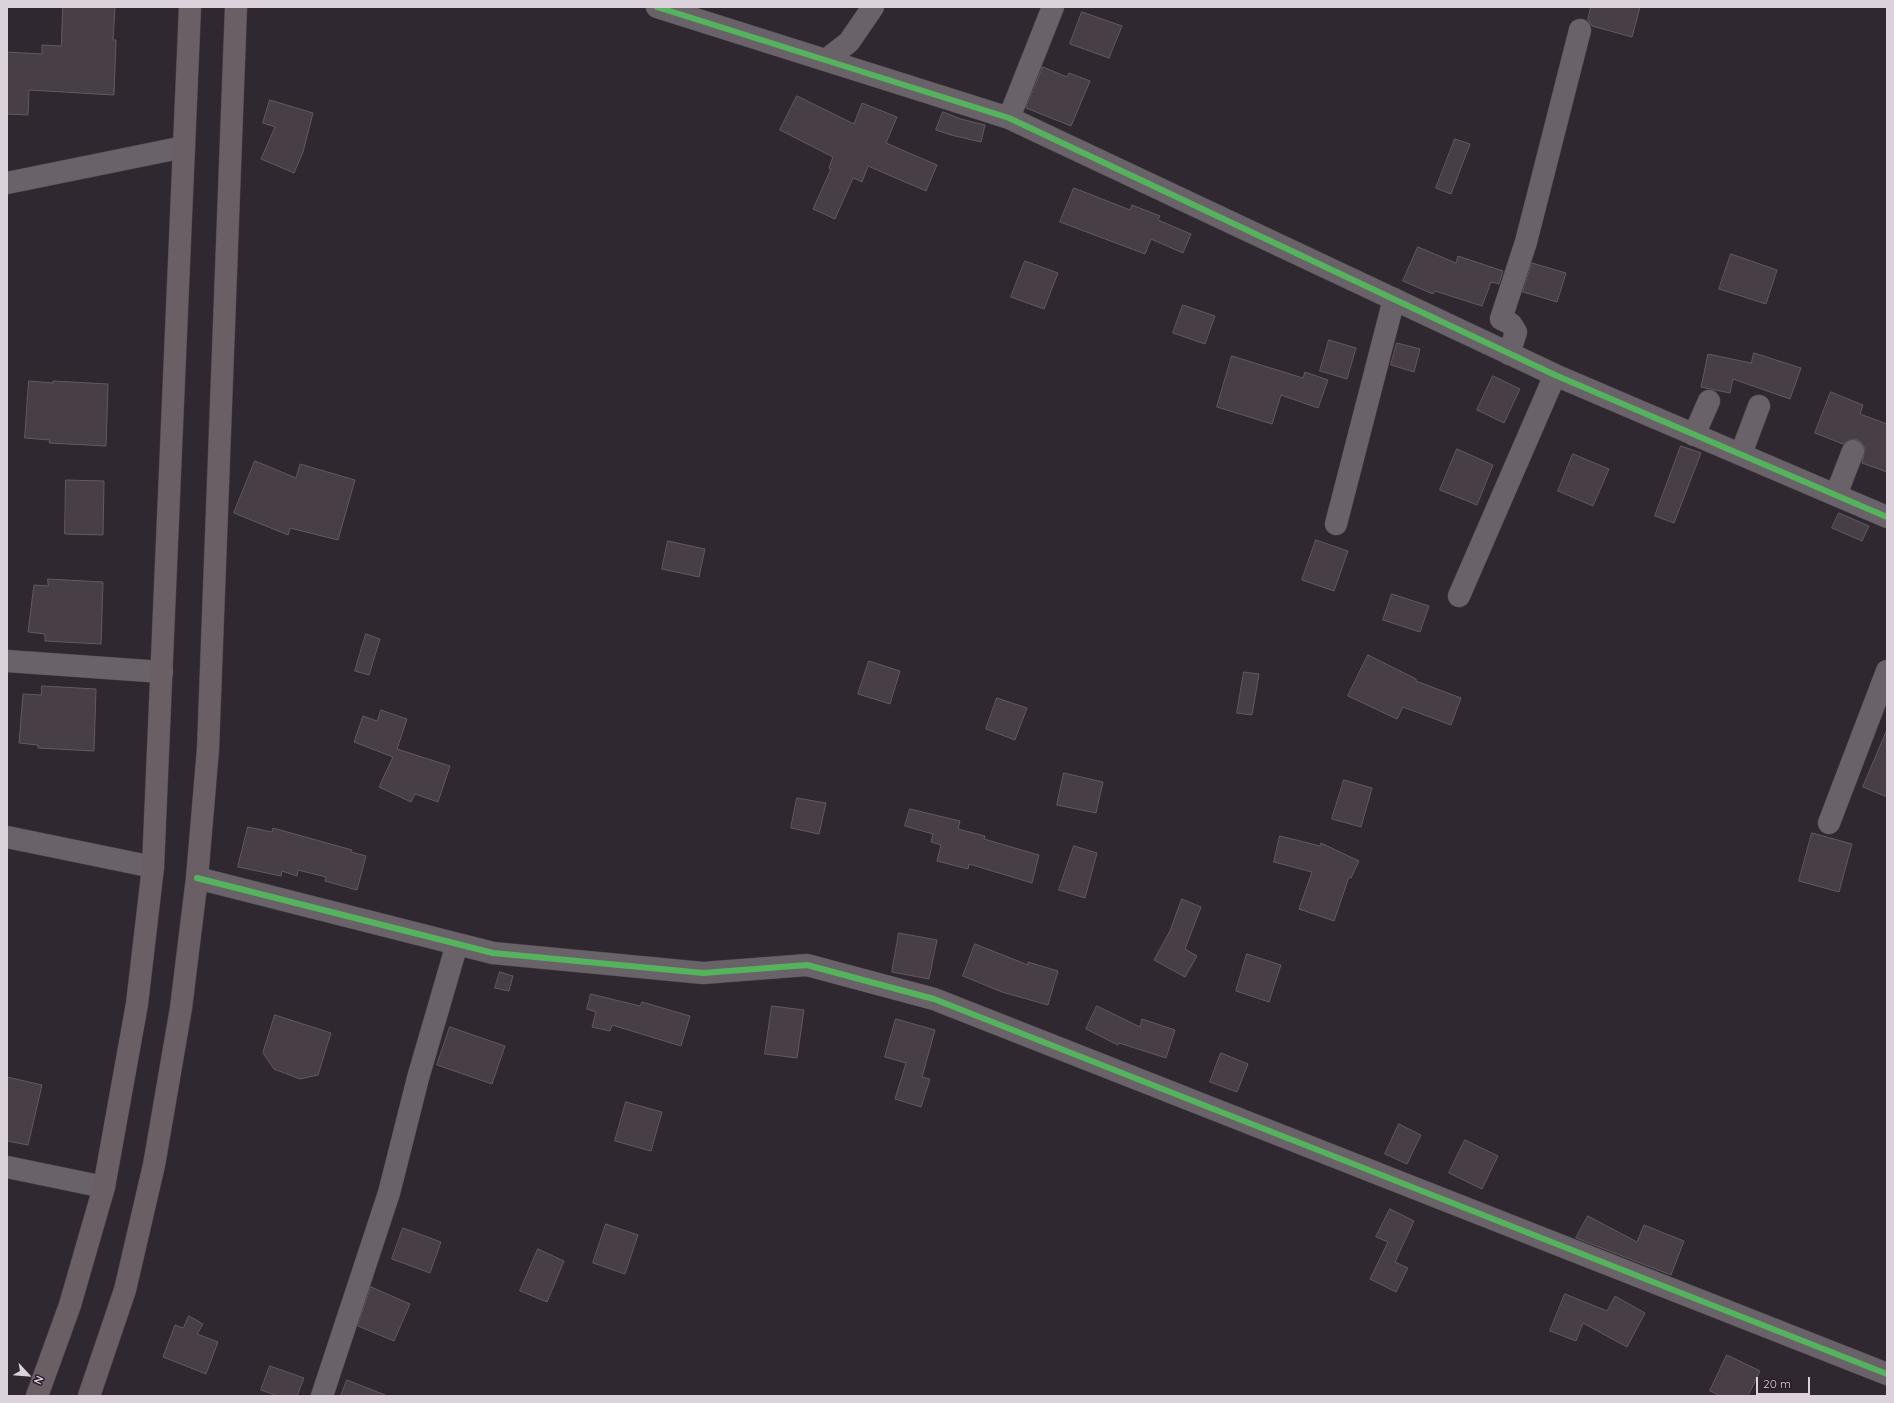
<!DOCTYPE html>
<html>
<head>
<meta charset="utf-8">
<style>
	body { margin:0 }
	#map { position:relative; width:1894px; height:1403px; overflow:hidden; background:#302830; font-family:Quicksand,sans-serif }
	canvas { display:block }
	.frame { position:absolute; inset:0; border:8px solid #dbd2db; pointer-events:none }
	.north { position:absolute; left:8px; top:1355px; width:40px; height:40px; -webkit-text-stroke:3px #2a1c29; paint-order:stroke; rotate:116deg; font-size:11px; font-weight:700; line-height:16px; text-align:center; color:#dbd2db }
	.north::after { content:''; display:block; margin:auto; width:14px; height:18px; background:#dbd2db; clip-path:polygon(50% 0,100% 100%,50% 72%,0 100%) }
	.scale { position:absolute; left:1756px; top:1377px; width:54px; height:18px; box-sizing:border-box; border:2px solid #dbd2db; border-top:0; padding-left:5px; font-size:12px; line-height:14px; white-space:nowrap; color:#dbd2db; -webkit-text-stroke:3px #2a1c29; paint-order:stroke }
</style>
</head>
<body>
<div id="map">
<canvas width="1894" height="1403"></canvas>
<div class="frame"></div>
<div class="north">N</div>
<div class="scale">20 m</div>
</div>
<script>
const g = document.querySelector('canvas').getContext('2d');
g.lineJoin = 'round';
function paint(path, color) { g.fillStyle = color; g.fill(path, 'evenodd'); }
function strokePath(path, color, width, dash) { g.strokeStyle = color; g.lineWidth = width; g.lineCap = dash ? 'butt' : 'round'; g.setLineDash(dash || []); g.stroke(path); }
const building = new Path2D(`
	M63,7H115L113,40H116L114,95L29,90L28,115L7,114V52L42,54V45L61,46Z
	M1591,7H1640L1632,37L1592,26L1588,20Z
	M1082,12L1122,26L1109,58L1070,44Z
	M1043,67L1067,77L1069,73L1090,81L1071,126L1026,108Z
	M797,96L854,124L862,103L897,117L886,143L937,165L926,191L868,166L862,182L853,178L835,219L813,209L831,169L829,168L833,157L780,130Z
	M270,100L313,113L303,152L294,173L261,159L275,127L263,123Z
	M943,112L961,119L985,125L981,142L951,135L936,130Z
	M1455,139L1470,144L1451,194L1436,188Z
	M1074,188L1130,210L1132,205L1160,216L1158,220L1191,234L1183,253L1151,239L1145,254L1060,222Z
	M1418,247L1456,263L1458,256L1503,271L1499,284L1491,282L1482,306L1435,291L1433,294L1403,281Z
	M1731,254L1777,270L1766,304L1719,289Z
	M1025,261L1058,273L1044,309L1011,297Z
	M1532,263L1566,273L1557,302L1523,292Z
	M1183,305L1215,316L1205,344L1173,333Z
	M1329,340L1356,348L1347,379L1320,371Z
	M1397,343L1420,349L1414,372L1391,365Z
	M1754,353L1801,368L1790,399L1733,379L1730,393L1701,387L1708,354L1751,363Z
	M1232,356L1303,378L1305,372L1328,380L1318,408L1281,395L1272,424L1217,407Z
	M1493,376L1520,389L1504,423L1477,410Z
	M29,381L53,383V381L108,384L106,446L49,443L50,440L25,438Z
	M1831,392L1863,405L1860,414L1887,424V472L1862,463L1865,449L1862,443L1858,440L1851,439L1843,444L1815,433Z
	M1681,446L1701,453L1674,523L1655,516Z
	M1457,449L1493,465L1477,505L1440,490Z
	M1573,454L1609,469L1593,506L1558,491Z
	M255,461L296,478L300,464L355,480L338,540L290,528L288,535L234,513Z
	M66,480L104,481L103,535L65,534Z
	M1839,513L1869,526L1862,541L1832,528Z
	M1316,540L1348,551L1334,591L1302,580Z
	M668,541L705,549L699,577L662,569Z
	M48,579L103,582L101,644L45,641V634L28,632L34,585L48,586Z
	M1392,594L1429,606L1420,632L1383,620Z
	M366,634L380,639L369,675L355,671Z
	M1368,655L1416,679V681L1461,698L1451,725L1403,707L1397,719L1348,696Z
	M869,661L900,671L890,704L858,694Z
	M1244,672L1259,674L1252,715L1237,713Z
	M42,686L96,689L94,751L38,748V745L19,743L23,694L41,695Z
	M997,698L1027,708L1015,740L986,729Z
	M381,710L407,719L397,749L450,766L438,802L415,794L411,802L379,787L393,757L354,742L363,716L377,721Z
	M1887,730V797L1863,787Z
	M1064,773L1103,782L1096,813L1057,805Z
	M1344,780L1372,788L1361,827L1332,819Z
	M797,798L826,803L819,834L791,828Z
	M910,809L960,821L958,829L985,836L984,839L1039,855L1032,883L969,864L968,869L937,861L941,845L931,842L933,834L905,826Z
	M248,827L272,832L273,828L352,850L351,852L366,856L357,890L325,881L326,877L298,870L297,876L282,871L281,876L238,867Z
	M1812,833L1852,844L1839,892L1799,881Z
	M1280,836L1320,846L1321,843L1359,861L1351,878L1349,877L1334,921L1299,909L1312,872L1274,862Z
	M1074,846L1097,853L1085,898L1059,890Z
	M1182,899L1201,907L1185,949L1197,956L1185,977L1154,960L1170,931Z
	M899,933L937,940L929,979L892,972Z
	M975,944L1028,965V962L1058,971L1048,1005L1002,992L963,976Z
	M1247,954L1281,965L1269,1002L1236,991Z
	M500,972L513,976L509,991L495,988Z
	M591,994L640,1006L642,1002L690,1016L681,1046L612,1025L610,1031L592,1027L596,1012L587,1009Z
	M772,1006L804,1010L797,1058L765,1054Z
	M1097,1006L1140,1027L1142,1019L1175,1030L1166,1058L1119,1043L1118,1045L1086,1029Z
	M275,1015L331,1033L318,1075L300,1079L274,1069L263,1053Z
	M896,1019L935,1030L922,1077L930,1079L921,1107L895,1099L906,1063L885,1057Z
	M450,1027L505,1046L492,1084L437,1065Z
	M1221,1053L1248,1064L1237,1092L1210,1082Z
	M7,1077L42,1085L28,1145L7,1141Z
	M626,1102L662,1112L651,1151L615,1141Z
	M1399,1124L1421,1135L1407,1164L1385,1154Z
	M1465,1140L1498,1156L1482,1189L1449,1173Z
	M1390,1209L1414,1221L1395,1262L1408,1268L1396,1292L1370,1279L1388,1242L1376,1237Z
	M1588,1216L1637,1242L1644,1225L1684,1241L1671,1275L1576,1238Z
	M606,1224L638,1235L625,1274L593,1263Z
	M403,1228L441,1242L430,1273L392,1259Z
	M538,1249L564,1261L547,1302L520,1291Z
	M371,1287L410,1304L394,1341L358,1326Z
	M1565,1294L1607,1311L1615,1296L1645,1313L1627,1347L1583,1323L1576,1341L1550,1331Z
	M189,1316L203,1324L197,1334L218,1342L206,1374L163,1357L175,1325L183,1328Z
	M1727,1355L1760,1371L1748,1396H1721L1710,1391Z
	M270,1366L304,1378L297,1396H278L261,1390Z
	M347,1380L385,1395V1396H341Z`);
paint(building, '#473f45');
strokePath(building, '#625a5f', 1);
const minor = new Path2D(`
	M657,7L1009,118L1555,375L1887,517
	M826,60L849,42L873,7
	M1009,118L1053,7
	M7,183L184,147
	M1509,354L1516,332L1511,324L1501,319L1526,242L1580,30
	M1694,435L1709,401
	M1741,454L1759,406
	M1836,495L1853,451
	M1336,524L1394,299
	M1459,596L1555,375
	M7,661L162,672
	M1829,823L1887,671
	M7,837L153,867
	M197,878L493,953L703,973L807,965L934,999L1887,1374
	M7,1167L104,1187
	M322,1396L389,1193L418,1078L457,944`);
const major = new Path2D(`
	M37,1396L70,1305L104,1187L137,1004L153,867L190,7
	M89,1396L125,1290L154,1165L181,1008L197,878L208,749L236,7`);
strokePath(minor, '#4b444b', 23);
strokePath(major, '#4b444b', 23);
strokePath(minor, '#696369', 22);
strokePath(major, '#695f64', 22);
strokePath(new Path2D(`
	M657,7L1009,118L1555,375L1887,517
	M197,878L493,953L703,973L807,965L934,999L1887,1374`), '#56b35d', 6);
</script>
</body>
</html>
